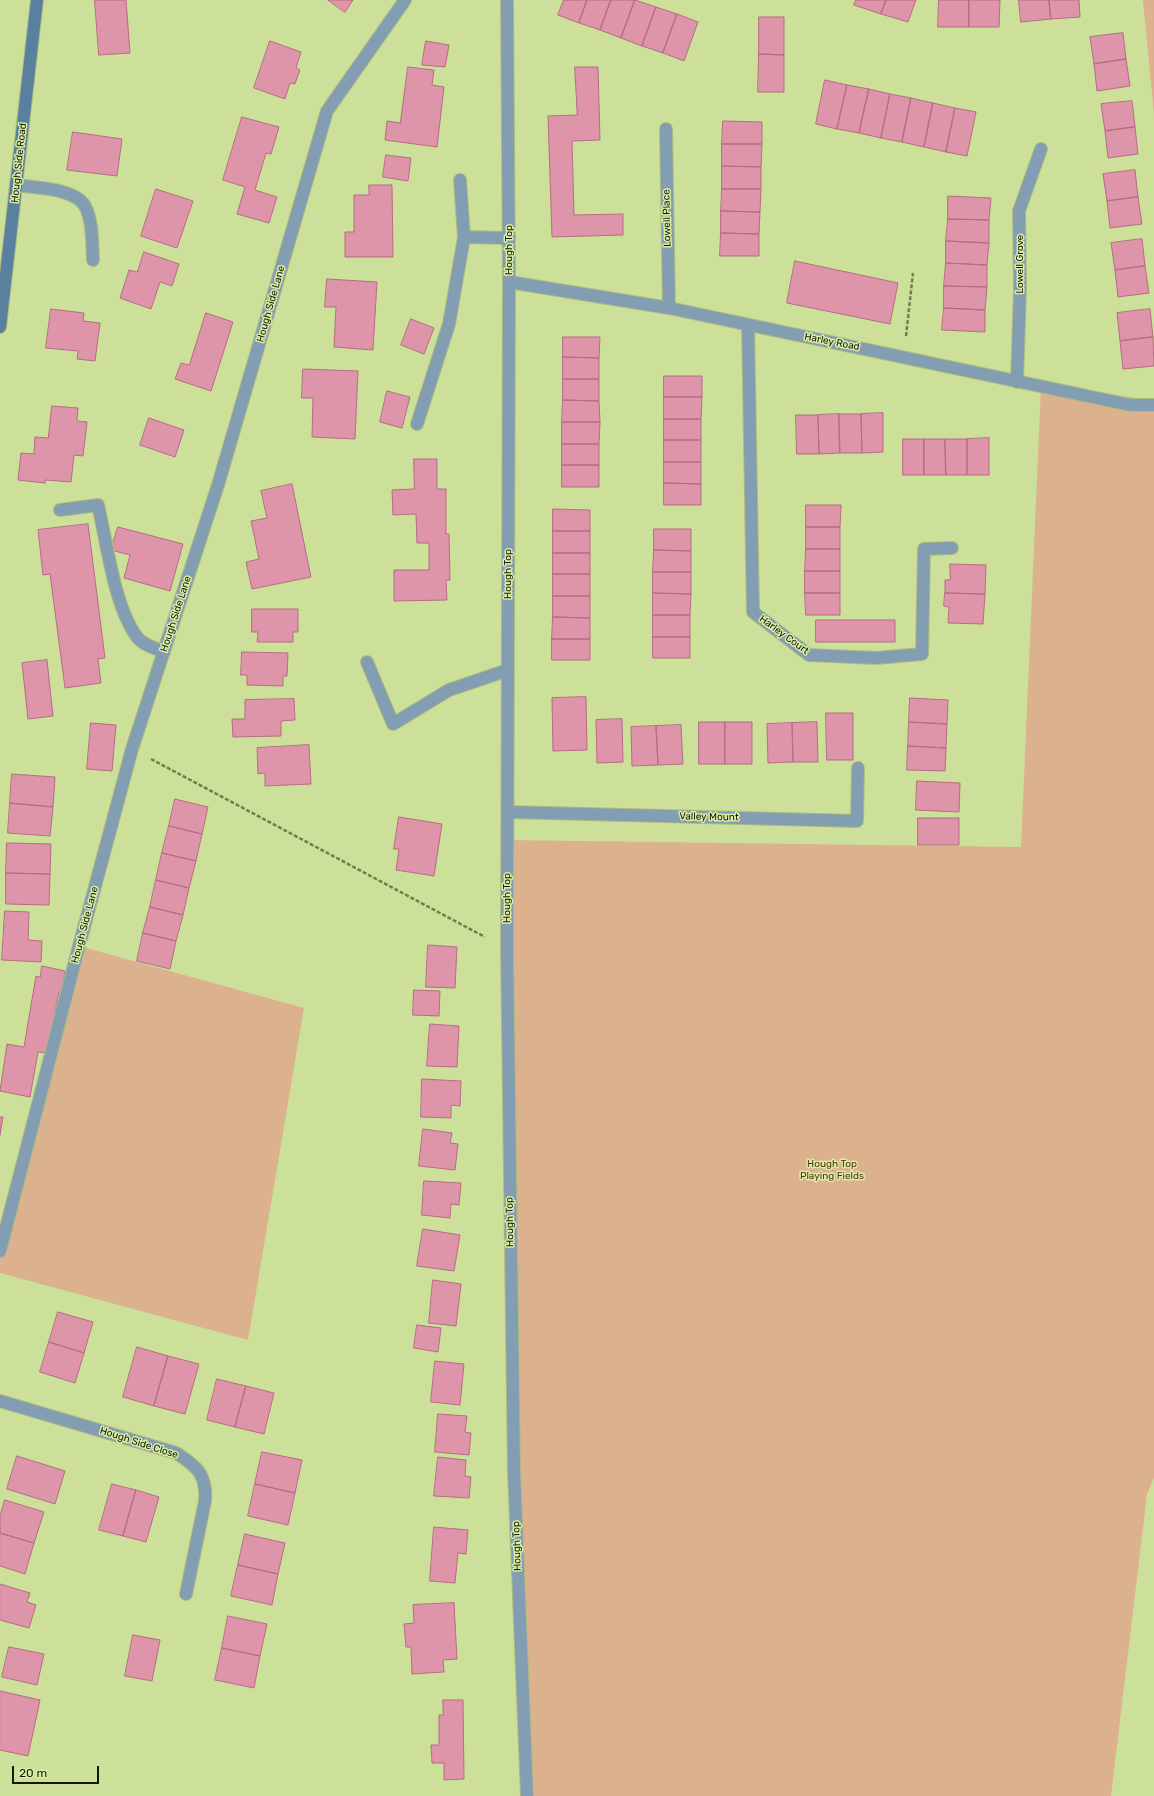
<!DOCTYPE html>
<html>
<head>
<meta charset="utf-8">
<style>
	body { margin:0 }
	#map { position:relative; width:1154px; height:1796px; overflow:hidden; background:#cde09a; font-family:Rubik,sans-serif }
	canvas { display:block }
	.scale { position:absolute; left:12px; top:1766px; width:87px; height:18px; box-sizing:border-box; border:2px solid #141a01; border-top:0; padding-left:5px; font-size:12px; line-height:14px; white-space:nowrap; color:#141a01; -webkit-text-stroke:3px #d9eda7; paint-order:stroke }
</style>
</head>
<body>
<div id="map">
<canvas width="1154" height="1796"></canvas>
<div class="scale">20 m</div>
</div>
<script>
const g = document.querySelector('canvas').getContext('2d');
g.lineJoin = 'round';
function paint(path, color) { g.fillStyle = color; g.fill(path, 'evenodd'); }
function strokePath(path, color, width, dash) { g.strokeStyle = color; g.lineWidth = width; g.lineCap = dash ? 'butt' : 'round'; g.setLineDash(dash || []); g.stroke(path); }
function write(font, color, halo, rows, align = 'center') {
  g.font = font + ' Rubik,sans-serif'; g.lineWidth = 3; g.setLineDash([]); g.textBaseline = 'middle'; g.strokeStyle = halo; g.fillStyle = color; for (const [text, x, y, turn = 0] of rows) {
    g.save(); g.translate(x, y); g.rotate((+turn || 0) * Math.PI / 180); g.textAlign = isNaN(turn) ? turn : align; if (halo) g.strokeText(text, 0, 0); g.fillText(text, 0, 0); g.restore();
  }
}
paint(new Path2D(`
	M1143,0H1154V114Z
	M1041,386L1154,400V1478L1147,1494L1111,1796H527L514,1471L507,840L1021,847Z
	M79,946L304,1008L248,1340L0,1273V1251Z`), '#dcb18e');
const building = new Path2D(`
	M95,0H126L130,53L99,55Z
	M328,0H353L345,12Z
	M564,0H587L579,23L558,15Z
	M587,0H611L600,30L579,23Z
	M611,0H635L621,38L600,30Z
	M635,0L656,7L642,46L621,38Z
	M856,0H886L881,14L854,5Z
	M886,0H916L908,22L881,14Z
	M939,0H969V27H938Z
	M969,0H1000L999,27H969Z
	M1019,0H1049L1051,19L1021,22Z
	M1049,0H1079L1080,17L1051,19Z
	M656,7L677,14L663,53L642,46Z
	M677,14L698,22L684,61L663,53Z
	M759,17H784V55L759,54Z
	M1123,33L1126,59L1094,64L1090,37Z
	M270,41L301,52L296,68L300,70L295,84L290,83L285,99L254,88Z
	M426,41L449,45L445,67L422,65Z
	M759,54L784,55V92H758Z
	M1126,59L1130,86L1097,91L1094,64Z
	M408,67L434,70L432,85L444,87L437,147L385,140L387,121L400,123Z
	M575,67H598L600,140L572,141L574,215L623,214V235L552,237L548,116L577,115Z
	M825,80L847,85L837,129L816,124Z
	M847,85L869,89L859,133L837,129Z
	M869,89L890,94L881,138L859,133Z
	M890,94L911,98L902,142L881,138Z
	M911,98L933,103L924,147L902,142Z
	M1132,101L1135,127L1105,131L1101,104Z
	M933,103L955,108L946,152L924,147Z
	M955,108L976,112L967,156L946,152Z
	M242,117L279,127L271,154L266,153L255,190L277,197L269,223L237,214L245,187L223,180Z
	M723,121L762,122V144H722Z
	M1135,127L1138,154L1108,158L1105,131Z
	M73,132L122,139L117,176L67,170Z
	M722,144H762L761,167L722,166Z
	M386,155L411,158L408,181L383,177Z
	M722,166L761,167V189H722Z
	M1135,170L1138,197L1107,201L1103,174Z
	M369,185H392L393,257H345V232H354V195H369Z
	M156,189L193,201L177,248L141,236Z
	M722,189H761L760,212L721,211Z
	M948,196L991,198L989,220L948,219Z
	M1138,197L1142,224L1110,228L1107,201Z
	M721,211L760,212L759,234L721,233Z
	M948,219L989,220V243L946,241Z
	M721,233L759,234V256H720Z
	M1142,239L1145,266L1115,270L1111,243Z
	M946,241L989,243L987,265L946,263Z
	M144,252L179,264L172,286L160,282L151,309L120,298L129,270L137,272Z
	M795,261L898,283L890,324L787,303Z
	M946,263L987,265V287L944,286Z
	M1145,266L1149,293L1118,297L1115,270Z
	M327,279L377,282L373,350L334,347L336,307H325Z
	M944,286L987,287L985,310L944,308Z
	M944,308L985,310V332L942,330Z
	M51,309L84,313L83,321L100,323L95,361L77,359L78,351L46,348Z
	M1150,309L1153,337L1120,341L1117,313Z
	M206,313L233,322L211,391L175,379L181,363L189,365Z
	M411,319L434,328L424,354L401,345Z
	M563,337H600L599,358L563,357Z
	M1153,337L1154,366L1123,369L1120,341Z
	M563,357L599,358V379H563Z
	M303,369L358,371L355,439L312,437L313,398H302Z
	M664,376H702V397H664Z
	M563,379H599V401L563,400Z
	M387,391L410,397L402,428L380,422Z
	M664,397H702L701,419H664Z
	M563,400L599,401L600,422H562Z
	M52,406L78,408L77,421L87,422L83,456L74,455L71,482L45,480V483L18,480L21,453L34,454L35,437L48,438Z
	M883,413V452L862,453L861,414Z
	M839,414H861L862,453H840Z
	M839,414L840,453L819,454L818,415Z
	M796,415H818L819,454H797Z
	M149,418L184,430L175,457L140,445Z
	M664,419H701V440H664Z
	M562,422H600L599,444H562Z
	M989,438V475H967V439Z
	M903,439H924V475H903Z
	M924,439H945L946,475H924Z
	M945,439H967V475H946Z
	M664,440H701V462H664Z
	M562,444H599V465H562Z
	M414,459H437V489H446V534H449L450,580H446L447,600L394,601V570H429V543H417L416,514L393,515L392,490L414,489Z
	M664,462H701V484L664,483Z
	M562,465H599V487H562Z
	M664,483L701,484V505H664Z
	M292,484L311,577L252,589L246,562L259,559L251,521L267,518L261,491Z
	M806,505H841L840,527H806Z
	M553,509L590,510V531H553Z
	M88,524L105,658L98,659L101,683L65,688L50,574L43,575L38,530Z
	M118,527L183,544L170,591L124,578L130,555L111,550Z
	M806,527H840V549H806Z
	M654,529H691V551L654,550Z
	M553,531H590V553H553Z
	M806,549H840V571H805Z
	M654,550L691,551V572H653Z
	M553,553H590V574H553Z
	M950,564L986,565L985,594L945,593V580H950Z
	M805,571H840V593H805Z
	M653,572H691V594L653,593Z
	M553,574H590V596H553Z
	M653,593L691,594L690,615H653Z
	M805,593H840V615H806Z
	M945,593L985,594L983,624L948,623L949,607L944,606Z
	M553,596H590V618L553,617Z
	M252,609H298V632H293V642H257L258,632H252Z
	M653,615H690V637H653Z
	M553,617L590,618V639H552Z
	M816,620H895V642H816Z
	M653,637H690V658H653Z
	M552,639H590V660H552Z
	M242,652L288,653L287,676H283V686L247,685V675H241Z
	M47,660L53,716L28,719L22,663Z
	M586,697L587,750L553,751L552,698Z
	M910,698L948,700L947,724L909,722Z
	M294,699L295,720L281,721V736L233,737L232,719H245V700Z
	M826,713H853V760H827Z
	M622,719L623,762L597,763L596,720Z
	M699,722H725V764H699Z
	M725,722H752V764H725Z
	M817,722L818,762H793L792,723Z
	M909,722L947,724L946,748L908,746Z
	M91,723L116,725L112,771L87,769Z
	M792,723L793,762L768,763L767,724Z
	M681,725L683,764L658,765L656,726Z
	M656,726L658,765L632,766L631,727Z
	M309,745L311,784L265,786V773L258,774L257,748Z
	M908,746L946,748L945,771L907,770Z
	M12,774L55,777L53,807L10,803Z
	M917,781L960,783L959,812L916,810Z
	M175,799L208,807L202,834L169,826Z
	M10,803L53,807L50,836L8,833Z
	M399,817L442,824L434,876L396,870L399,849H394Z
	M918,818H959V845H918Z
	M169,826L202,834L196,861L162,853Z
	M7,843L51,844L50,874L6,873Z
	M162,853L196,861L189,888L156,880Z
	M6,873L50,874L49,905L6,904Z
	M156,880L189,888L183,915L150,907Z
	M150,907L183,915L176,941L143,933Z
	M5,911L29,912L28,940L42,941L41,962L2,960Z
	M143,933L176,941L170,969L137,961Z
	M428,945L457,947L455,988L426,987Z
	M42,966L65,971L61,992H59L47,1053L38,1052L30,1097L0,1091L7,1044L24,1047L36,976L40,977Z
	M414,990L440,991L439,1016L413,1015Z
	M430,1024L459,1026L457,1067L427,1066Z
	M422,1079L461,1081L460,1106L451,1105V1118L421,1117Z
	M0,1117H3L0,1135Z
	M423,1129L452,1133L450,1143L458,1144L455,1170L419,1166Z
	M424,1181L461,1183L459,1205L451,1204L450,1218L422,1215Z
	M423,1229L460,1235L454,1271L417,1266Z
	M433,1280L461,1284L456,1326L429,1323Z
	M58,1312L93,1322L84,1353L49,1342Z
	M417,1325L441,1328L438,1352L414,1348Z
	M49,1342L84,1353L75,1383L40,1372Z
	M137,1347L168,1356L154,1406L123,1397Z
	M168,1356L199,1364L185,1414L154,1406Z
	M435,1361L464,1364L460,1405L431,1402Z
	M217,1379L246,1386L235,1427L207,1420Z
	M246,1386L274,1393L264,1434L235,1427Z
	M438,1414L467,1416L465,1432L471,1433L469,1455L435,1452Z
	M262,1452L302,1460L295,1493L255,1484Z
	M17,1456L65,1471L55,1504L7,1489Z
	M438,1457L466,1460L465,1476L471,1477L469,1498L434,1496Z
	M112,1484L136,1490L123,1536L99,1530Z
	M255,1484L295,1493L288,1525L248,1516Z
	M136,1490L159,1497L146,1542L123,1536Z
	M5,1500L44,1512L34,1543L0,1533V1516Z
	M434,1527L468,1530L466,1554L458,1553L455,1583L430,1581Z
	M0,1533L34,1543L25,1574L0,1566Z
	M245,1534L285,1543L278,1574L238,1565Z
	M238,1565L278,1574L272,1605L231,1596Z
	M0,1584L30,1593L27,1602L36,1605L29,1628L0,1620Z
	M454,1603L457,1659L443,1660L444,1672L412,1674L411,1647H406L404,1624L414,1623L413,1605Z
	M228,1616L267,1624L260,1656L222,1648Z
	M133,1635L160,1640L152,1681L125,1676Z
	M9,1647L44,1654L37,1685L2,1677Z
	M222,1648L260,1656L254,1688L215,1680Z
	M0,1691L40,1700L28,1756L0,1750Z
	M443,1700H463L464,1779L444,1780V1763H432L431,1745H439V1715H443Z`);
paint(building, '#de94a9');
strokePath(building, '#b46d82', 1);
const service = new Path2D(`
	M464,237L509,238
	M417,424L449,324L464,237L460,180
	M60,510L98,505C107,543 114,606 137,637C143,645 155,648 164,652
	M367,662L393,724L449,690L508,670`);
const minor = new Path2D(`
	M507,0L509,282L507,948L514,1471L527,1796
	M666,129L669,308
	M16,185C36,188 74,188 85,206C93,221 92,244 93,260
	M509,282L669,308L1130,405H1154
	M748,325L753,612L809,655L876,658L922,654L924,549L952,548
	M1017,382L1020,289L1019,211L1041,149
	M508,812L857,821L858,768
	M0,1251L79,946L132,749L218,485L327,111L405,0
	M0,1401L176,1453C197,1466 207,1475 205,1501L186,1594`);
const secondary = new Path2D(`
	M0,327L37,0`);
strokePath(service, '#acbc7e', 14);
strokePath(minor, '#acbc7e', 14);
strokePath(secondary, '#acbc7e', 14);
strokePath(new Path2D(`
	M906,336L913,273
	M151,759L485,937`), '#707d4d', 2.5, [4, 2]);
strokePath(service, '#839db2', 12);
strokePath(minor, '#839db2', 12);
strokePath(secondary, '#59819f', 12);
write('10px', '#141a01', '#d9eda7', [
	["Hough Side Road",19,163,-84],
	["Lowell Place",667,218,-91],
	["Hough Top",509,250,-90],
	["Lowell Grove",1020,264,-90],
	["Hough Side Lane",271,304,-74],
	["Harley Road",832,342,11],
	["Hough Top",508,574,-90],
	["Hough Side Lane",176,614,-72],
	["Harley Court",784,635,36],
	["Valley Mount",709,817,1],
	["Hough Top",507,898,-90],
	["Hough Side Lane",85,925,-75],
	["Hough Top",510,1222,-91],
	["Hough Side Close",139,1443,18],
	["Hough Top",517,1546,-92]
]);
write('10px', '#583109', '#d9eda7', [
	["Hough Top",832,1164],
	["Playing Fields",832,1176]
]);
</script>
</body>
</html>
